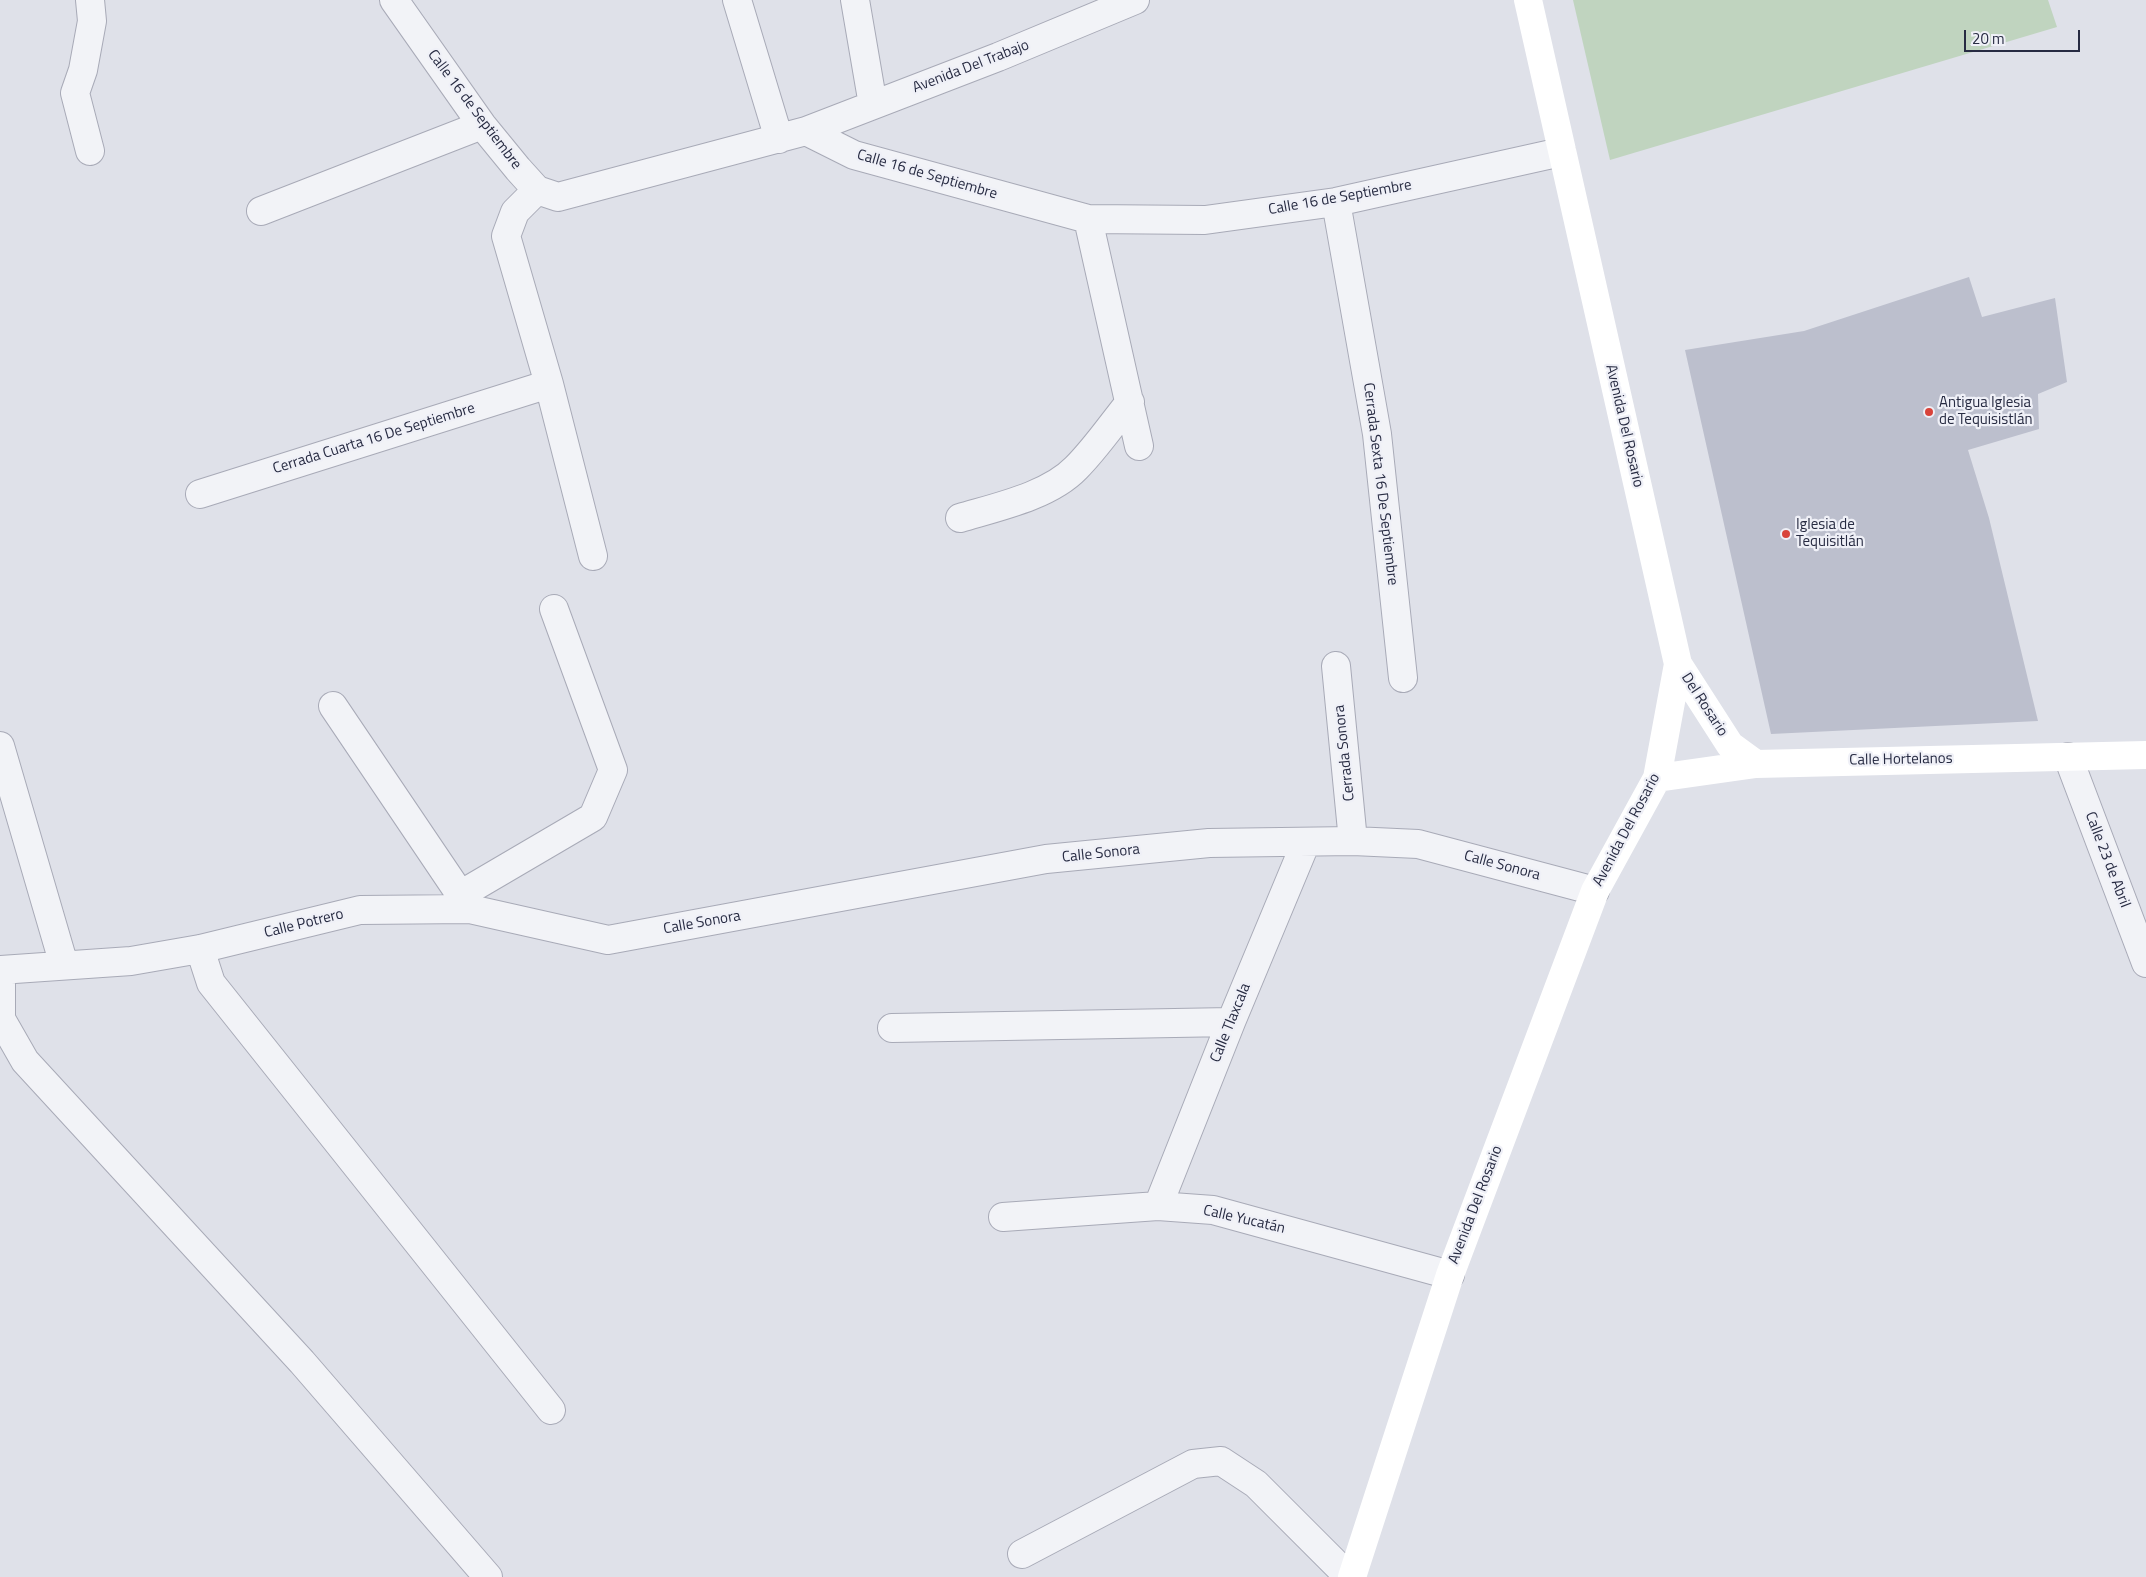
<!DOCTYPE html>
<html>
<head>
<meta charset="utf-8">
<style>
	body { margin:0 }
	#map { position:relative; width:2146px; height:1577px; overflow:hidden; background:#dfe1e9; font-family:"Titillium Web",sans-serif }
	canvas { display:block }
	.scale { position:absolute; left:1964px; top:30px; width:116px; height:22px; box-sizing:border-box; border:2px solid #272b42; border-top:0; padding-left:6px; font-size:15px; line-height:18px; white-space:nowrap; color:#272b42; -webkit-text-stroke:4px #eff0f7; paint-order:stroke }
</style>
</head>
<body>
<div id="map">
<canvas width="2146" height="1577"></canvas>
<div class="scale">20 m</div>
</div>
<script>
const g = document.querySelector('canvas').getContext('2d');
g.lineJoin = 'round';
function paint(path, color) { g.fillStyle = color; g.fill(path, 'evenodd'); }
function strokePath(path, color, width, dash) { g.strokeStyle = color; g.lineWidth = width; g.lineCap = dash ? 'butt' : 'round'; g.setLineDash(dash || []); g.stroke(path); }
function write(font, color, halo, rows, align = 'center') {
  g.font = font + ' "Titillium Web",sans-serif'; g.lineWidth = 4.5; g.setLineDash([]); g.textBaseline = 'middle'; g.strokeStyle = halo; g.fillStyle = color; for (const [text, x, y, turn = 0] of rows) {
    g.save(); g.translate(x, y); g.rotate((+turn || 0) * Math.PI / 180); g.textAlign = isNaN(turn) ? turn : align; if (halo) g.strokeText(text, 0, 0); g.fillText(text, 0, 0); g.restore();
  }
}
paint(new Path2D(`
	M1573,0H2048L2057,27L1610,160Z`), '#c0d4bf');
paint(new Path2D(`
	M1969,277L1982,317L2055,298L2067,382L2038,394L2039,429L1968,450L1989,518L2038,721L1771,734L1685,350L1804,331Z`), '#bcbfcd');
const street = new Path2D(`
	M90,0L92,21L83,70L75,93L90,151
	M394,0L482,125L518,169L537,190L558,197L806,131L998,57L1135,0
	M737,0L779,139
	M855,0L873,105
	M806,131L854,155L1088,219L1205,220L1336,202L1561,152
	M537,190L515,212L506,236L549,384L593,556
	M1336,202L1377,434L1403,678
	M261,211L482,125
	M1088,219L1139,446
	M200,494L549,384
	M960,518C997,507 1049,496 1076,468C1096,448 1112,424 1130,402
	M1336,666L1353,841
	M333,706L470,909
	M0,746L64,965
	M2068,757L2146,963
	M460,895L593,817L613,770L554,609
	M200,949L211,983L551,1410
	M0,970L131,961L200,949L360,910L470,909L608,940L1046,859L1209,843L1353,841L1418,844L1595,891
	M1,970V1019L25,1061L302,1362L488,1577
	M892,1028L1231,1022
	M1158,1206L1231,1022L1306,842
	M1003,1217L1158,1206L1213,1210L1450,1275
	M1022,1554L1193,1464L1221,1461L1256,1484L1349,1577`);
strokePath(street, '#a8aab7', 30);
strokePath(street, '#f2f3f7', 28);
strokePath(new Path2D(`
	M1678,664L1730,745L1756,764
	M1657,778L1756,764L2146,755
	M1352,1577L1450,1275L1595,891L1657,778L1678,664L1528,0`), '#fff', 28);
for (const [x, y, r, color] of [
	[1929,412,5,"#d8433a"],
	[1786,534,5,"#d8433a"]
]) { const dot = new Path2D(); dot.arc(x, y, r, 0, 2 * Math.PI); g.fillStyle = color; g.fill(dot); strokePath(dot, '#eff0f7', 2); }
write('15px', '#272b42', '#eff0f7', [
	["Avenida Del Trabajo",971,67,-21],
	["Calle 16 de Septiembre",474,110,53],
	["Calle 16 de Septiembre",927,175,16],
	["Calle 16 de Septiembre",1340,198,-10],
	["Avenida Del Rosario",1624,426,77],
	["Cerrada Cuarta 16 De Septiembre",374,439,-17],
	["Cerrada Sexta 16 De Septiembre",1380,484,83],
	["Del Rosario",1704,705,57],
	["Cerrada Sonora",1345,753,-96],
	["Calle Hortelanos",1901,760,-1],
	["Avenida Del Rosario",1627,830,-62],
	["Calle Sonora",1101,854,-6],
	["Calle 23 de Abril",2107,860,69],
	["Calle Sonora",1502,866,15],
	["Calle Sonora",702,923,-10],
	["Calle Potrero",304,924,-14],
	["Calle Tlaxcala",1231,1023,-68],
	["Avenida Del Rosario",1476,1205,-69],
	["Calle Yucatán",1244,1220,13]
]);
write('15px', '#272b42', '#eff0f7', [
	["Antigua Iglesia",1939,403],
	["de Tequisistlán",1939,420],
	["Iglesia de",1796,525],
	["Tequisitlán",1796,542]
], 'left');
</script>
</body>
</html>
